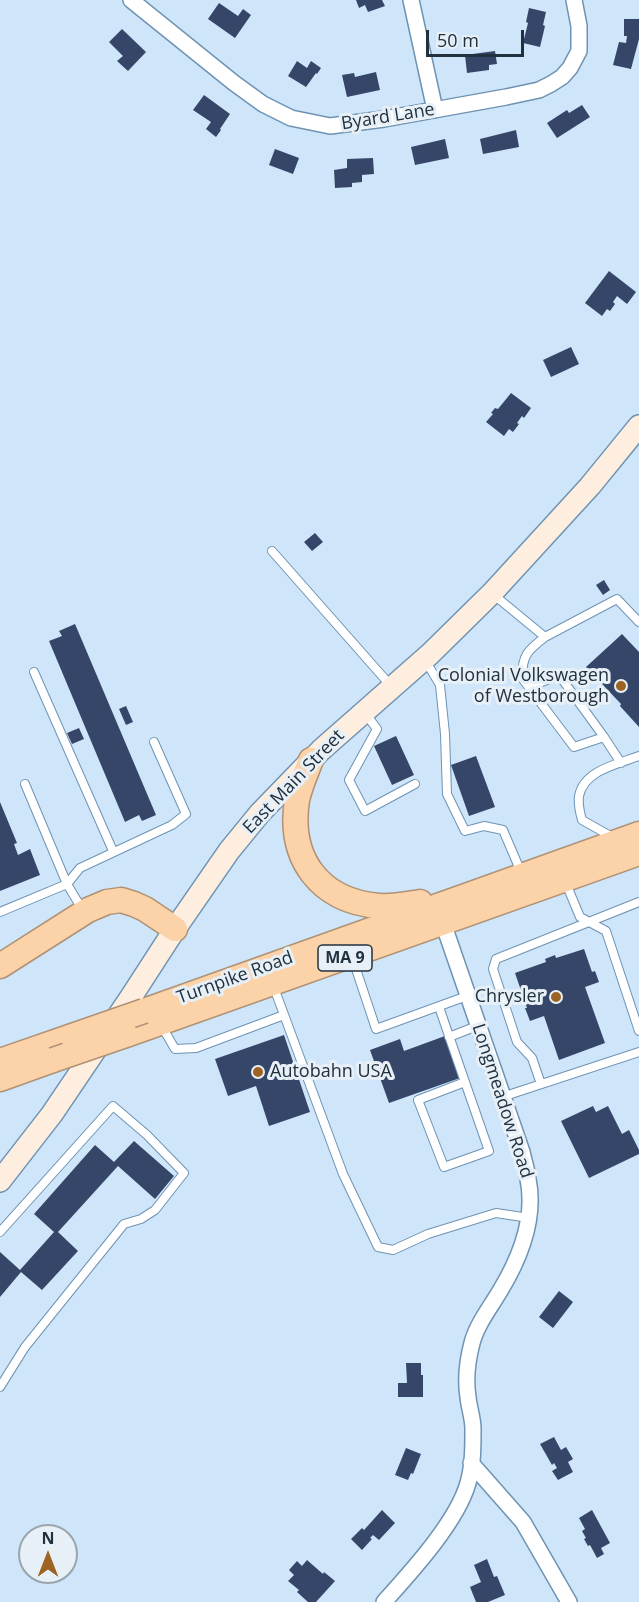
<!DOCTYPE html>
<html>
<head>
<meta charset="utf-8">
<style>
	body { margin:0 }
	#map { position:relative; width:639px; height:1602px; overflow:hidden; background:#cee5fa; font-family:"Open Sans",sans-serif }
	canvas { display:block }
	.north { position:absolute; left:18px; top:1524px; width:60px; height:60px; box-sizing:border-box; background:#e8f0f7; border:2px solid #99a4ad; border-radius:50%; rotate:0deg; font-size:16px; font-weight:700; line-height:24px; text-align:center; color:#22313e }
	.north::after { content:''; display:block; margin:auto; width:21px; height:27px; background:#9d6322; clip-path:polygon(50% 0,100% 100%,50% 72%,0 100%) }
	.scale { position:absolute; left:426px; top:30px; width:98px; height:27px; box-sizing:border-box; border:3px solid #22313e; border-top:0; padding-left:8px; font-size:18px; line-height:21px; white-space:nowrap; color:#22313e; -webkit-text-stroke:4px #e8f0f7; paint-order:stroke }
</style>
</head>
<body>
<div id="map">
<canvas width="639" height="1602"></canvas>
<div class="north">N</div>
<div class="scale">50 m</div>
</div>
<script>
const g = document.querySelector('canvas').getContext('2d');
g.lineJoin = 'round';
function paint(path, color) { g.fillStyle = color; g.fill(path, 'evenodd'); }
function strokePath(path, color, width, dash) { g.strokeStyle = color; g.lineWidth = width; g.lineCap = dash ? 'butt' : 'round'; g.setLineDash(dash || []); g.stroke(path); }
function write(font, color, halo, rows, align = 'center') {
  g.font = font + ' "Open Sans",sans-serif'; g.lineWidth = 6; g.setLineDash([]); g.textBaseline = 'middle'; g.strokeStyle = halo; g.fillStyle = color; for (const [text, x, y, turn = 0] of rows) {
    g.save(); g.translate(x, y); g.rotate((+turn || 0) * Math.PI / 180); g.textAlign = isNaN(turn) ? turn : align; if (halo) g.strokeText(text, 0, 0); g.fillText(text, 0, 0); g.restore();
  }
}
paint(new Path2D(`
	M356,0H382L385,6L368,12L365,5L359,8Z
	M219,3L238,16L243,9L251,15L235,38L208,19Z
	M529,8L546,12L543,25L545,26L540,47L523,43L528,23L526,22Z
	M624,19H639V39L631,69L613,65L619,42L626,43L627,36H624Z
	M122,29L146,52L128,71L117,61L123,56L109,42Z
	M495,51L497,64L489,65V70L467,73L465,55Z
	M297,61L307,68L311,61L321,68L317,74L316,73L306,87L288,76Z
	M376,72L380,90L347,97L342,75L354,73L355,77Z
	M204,95L230,114L220,129L221,130L216,137L206,129L211,122L193,110Z
	M582,105L590,117L557,138L547,123L567,110L569,113Z
	M516,130L519,147L483,154L480,139Z
	M445,139L449,158L415,165L411,147Z
	M275,149L299,158L293,174L269,165Z
	M373,158L374,174L362,175V182L352,183V187L335,188L334,170L347,168V159Z
	M609,271L636,292L627,304L617,296L613,302L615,304L610,311L607,309L602,316L585,303Z
	M571,347L579,364L551,377L543,360Z
	M511,393L531,408L524,418L522,416L517,423L519,424L513,432L509,429L504,436L486,422L493,414L491,413L495,408L498,409Z
	M315,533L323,542L312,551L304,542Z
	M604,580L610,590L603,595L596,585Z
	M75,624L156,815L142,821L139,815L125,822L49,641L62,636L59,631Z
	M622,634L639,652V727L620,706L621,704L586,667Z
	M126,706L133,722L126,725L119,709Z
	M79,728L84,739L72,744L67,733Z
	M396,736L414,775L392,785L374,746Z
	M476,756L495,807L469,816L451,765Z
	M0,802L17,843L14,844L18,855L30,849L40,875L0,891Z
	M584,949L592,972L595,971L599,982L585,987L605,1043L559,1060L544,1016L530,1021L525,1008H527L515,973L546,962L545,959L555,955L556,958Z
	M284,1035L310,1112L269,1126L256,1086L228,1096L215,1059Z
	M445,1036L460,1078L389,1103L370,1050L400,1039L404,1051Z
	M593,1106L596,1112L608,1106L622,1134L629,1130L639,1150V1154L589,1178L561,1121Z
	M134,1141L174,1176L155,1199L118,1166L58,1232L78,1251L42,1290L21,1272L0,1297V1252L20,1270L54,1232L34,1214L95,1145L114,1162Z
	M559,1291L573,1302L553,1328L539,1317Z
	M406,1363H421V1375H423V1397H398V1383H407Z
	M554,1437L561,1450L566,1447L573,1459L568,1462L573,1472L558,1480L552,1471L557,1468L554,1463L552,1465L540,1444Z
	M406,1448L421,1454L413,1474L411,1473L408,1480L395,1475Z
	M382,1510L395,1523L379,1540L373,1535L370,1538L372,1539L362,1550L351,1539L362,1528L364,1530Z
	M592,1510L610,1543L601,1548L604,1554L597,1558L590,1545L588,1546L584,1539L586,1538L582,1531L585,1529L579,1518Z
	M487,1559L494,1577L497,1576L505,1595L488,1602H476L470,1587L481,1582L474,1565Z
	M307,1560L323,1574L324,1572L335,1581L316,1602H308L297,1592L299,1590L288,1581L294,1575L289,1570L297,1561L302,1566Z`), '#364669');
const service = new Path2D(`
	M272,551L391,686
	M494,595L545,637L617,599L639,622
	M545,637C528,650 522,655 522,678L574,747L604,737L621,763
	M425,660L440,685L445,734L447,794L465,831L484,826L503,830L521,872
	M34,672L113,851
	M529,687L559,675L604,737
	M365,713L377,729L349,780L365,811L415,784
	M25,784L67,884L80,868L172,825L186,814L154,742
	M614,838L582,820C580,813 578,804 579,796C584,770 618,764 639,756
	M565,881L580,917L606,931L639,1031
	M0,912L67,884L82,909
	M352,957L376,1029L467,996
	M273,985L343,1174L378,1247L393,1250L428,1234L496,1213L529,1218
	M439,1007L465,1082L418,1100L444,1167L489,1151L465,1082
	M161,1025L175,1049L196,1048L284,1015
	M449,1037L477,1026
	M541,1084L532,1058L517,1042L493,969L496,959L639,902
	M502,1097L639,1052
	M0,1232L113,1106L147,1135L184,1173L155,1210L141,1219L124,1224L25,1347L0,1387`);
const minor = new Path2D(`
	M131,0L234,83L263,104L291,118L330,126L384,119L506,97L539,90L551,84L562,77L570,68L579,51V26L574,0
	M411,0L435,110
	M471,1463L523,1522L569,1602
	M384,1602C411,1572 457,1522 468,1483C473,1466 473,1447 473,1429C473,1418 469,1408 468,1397C465,1378 467,1362 472,1343C477,1324 490,1308 500,1291C520,1258 536,1218 528,1179C527,1170 524,1161 522,1152L443,923`);
const secondary = new Path2D(`
	M0,1181L52,1114L131,997L175,929L229,851L260,813L321,750L430,654L492,593L590,486L639,426`);
const trunk = new Path2D(`
	M311,760C306,773 300,786 297,800C288,858 319,901 379,906C392,907 407,904 420,902
	M0,966L88,910L107,902L121,900L134,904L145,909L175,929
	M144,1011L639,834
	M126,1035L639,853
	M0,1061L72,1036
	M0,1079L53,1060`);
strokePath(service, '#6e93b3', 10);
strokePath(minor, '#6e93b3', 18);
strokePath(secondary, '#6e93b3', 24);
strokePath(trunk, '#af9275', 27);
strokePath(service, '#fff', 8);
strokePath(minor, '#fff', 15);
strokePath(secondary, '#feeedf', 21);
strokePath(trunk, '#fcd2a8', 24);
const trunkBridge = new Path2D(`
	M72,1036L144,1011
	M53,1060L126,1035`);
strokePath(trunkBridge, '#af9275', 27, []);
strokePath(trunkBridge, '#fcd2a8', 24);
for (const [x, y, r, color] of [
	[621,686,6,"#9d6322"],
	[556,997,6,"#9d6322"],
	[258,1072,6,"#9d6322"]
]) { const dot = new Path2D(); dot.arc(x, y, r, 0, 2 * Math.PI); g.fillStyle = color; g.fill(dot); strokePath(dot, '#e8f0f7', 2); }
for (const [x, y, w] of [
	[345,958,54]
]) { const box = new Path2D(); box.roundRect(x - w / 2, y - 13, w, 26, 4.5); g.fillStyle = '#e8f0f7'; g.fill(box); strokePath(box, '#22313e', 1.5); }
write('bold 16px', '#22313e', null, [
	["MA 9",345,958]
]);
write('18px', '#22313e', '#e8f0f7', [
	["Byard Lane",388,117,-9],
	["East Main Street",294,782,-46],
	["Turnpike Road",235,978,-20],
	["Longmeadow Road",502,1101,72]
]);
write('18px', '#22313e', '#e8f0f7', [
	["Colonial Volkswagen",609,676],
	["of Westborough",609,697],
	["Chrysler",544,997],
	["Autobahn USA",270,1072,"left"]
], 'right');
</script>
</body>
</html>
